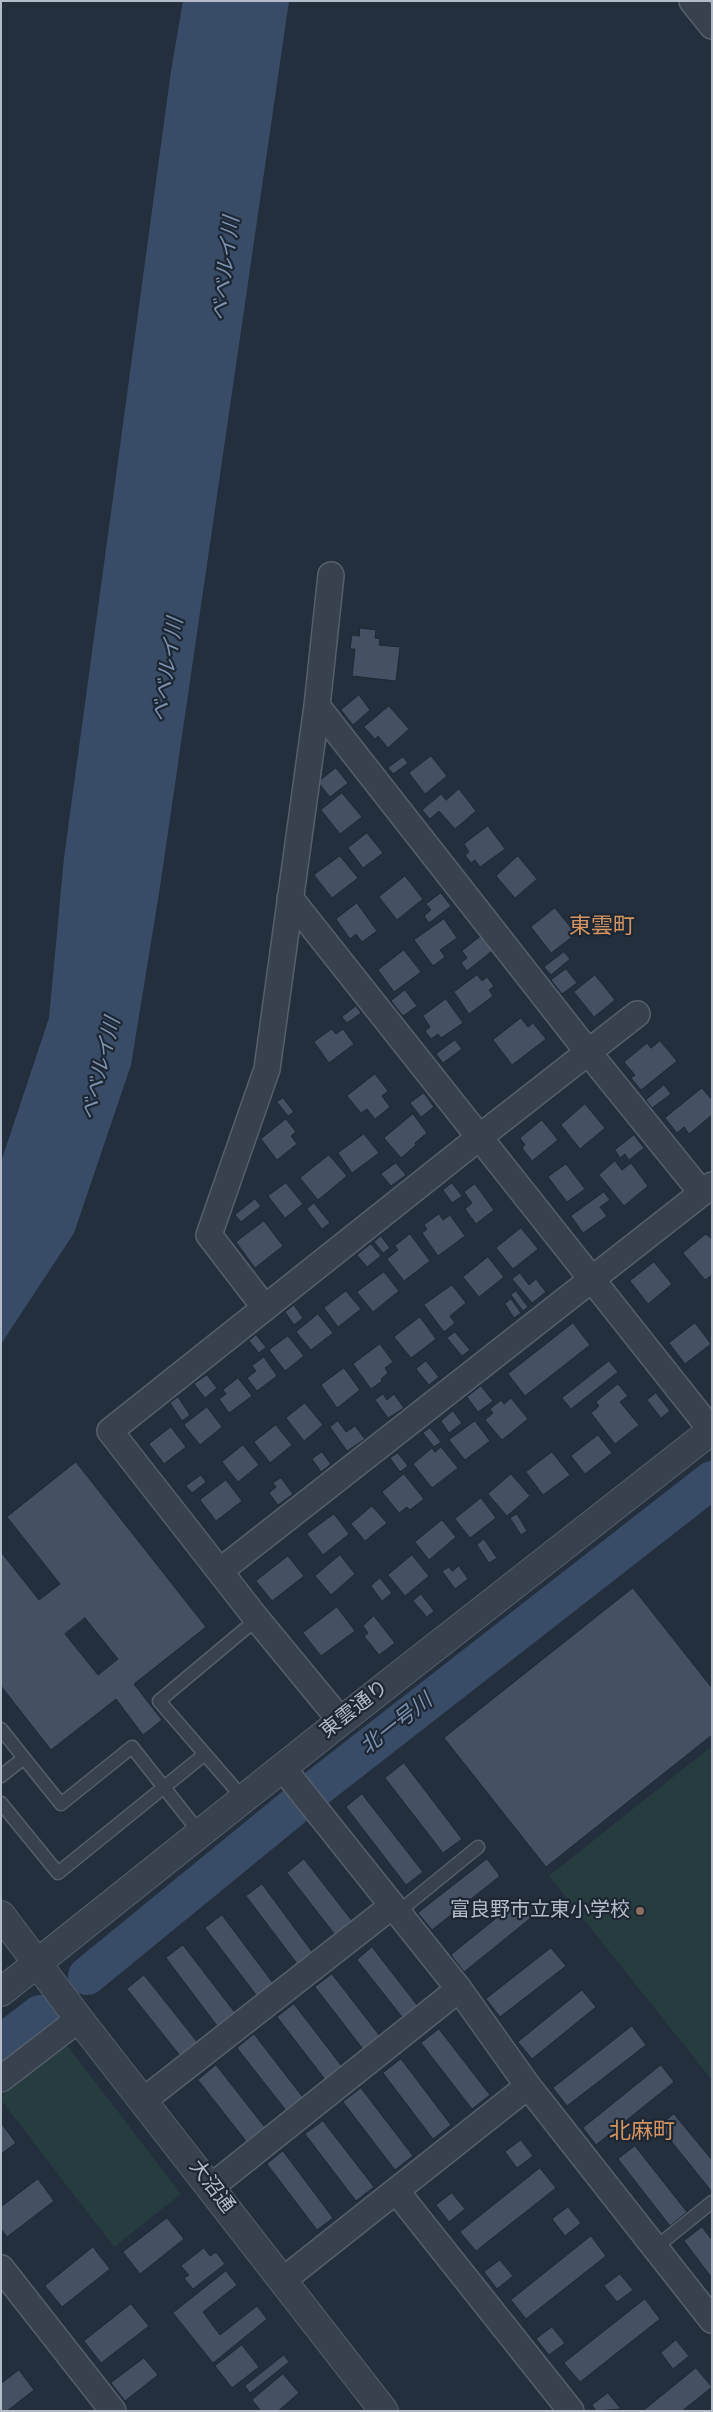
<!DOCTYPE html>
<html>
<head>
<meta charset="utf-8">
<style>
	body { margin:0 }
	#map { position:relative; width:713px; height:2412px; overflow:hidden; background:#242f3e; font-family:Jost,sans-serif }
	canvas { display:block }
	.frame { position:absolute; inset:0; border:2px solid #b4bcc9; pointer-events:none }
</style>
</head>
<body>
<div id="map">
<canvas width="713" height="2412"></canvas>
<div class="frame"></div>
</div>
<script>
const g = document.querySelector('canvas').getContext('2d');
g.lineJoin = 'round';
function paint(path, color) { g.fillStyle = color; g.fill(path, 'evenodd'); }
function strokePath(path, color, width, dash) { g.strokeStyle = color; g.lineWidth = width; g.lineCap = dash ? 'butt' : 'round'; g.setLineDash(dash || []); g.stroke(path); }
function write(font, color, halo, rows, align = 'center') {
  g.font = font + ' Jost,"Noto Sans JP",sans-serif'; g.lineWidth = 4.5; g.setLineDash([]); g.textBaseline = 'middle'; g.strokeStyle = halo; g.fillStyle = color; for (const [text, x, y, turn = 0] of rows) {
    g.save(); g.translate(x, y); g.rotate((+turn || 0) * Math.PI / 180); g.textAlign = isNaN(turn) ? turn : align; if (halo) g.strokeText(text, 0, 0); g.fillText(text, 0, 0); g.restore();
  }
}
paint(new Path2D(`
	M712,1746V2080L549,1876Z
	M66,2044L181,2194L114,2247L1,2100V2096Z`), '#263c3f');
paint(new Path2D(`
	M183,1H289L160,887L131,1065L74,1233L1,1344V1162L49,1018L64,858L171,71Z`), '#394c67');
strokePath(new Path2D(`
	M87,1976L318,1787L712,1480
	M1,2044L40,2014`), '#394c67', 38);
const building = new Path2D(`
	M360,628L376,630L375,638L380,639L379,645L400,647L396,681L352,676L355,649H350L352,635L359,636Z
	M359,695L370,710L353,725L341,710Z
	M389,706L409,729L388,748L378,736L375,739L364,727Z
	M431,756L447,776L425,794L409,773Z
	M403,757L408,763L393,774L388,768Z
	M336,768L348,783L330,797L318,782Z
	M459,789L476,811L455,829L439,811L430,819L422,810L441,794L446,800Z
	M342,793L362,817L340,834L321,810Z
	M488,826L505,849L480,867L475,860L471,863L465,855L469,852L464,844Z
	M367,833L383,853L363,868L348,848Z
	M340,856L358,878L332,898L314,875Z
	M518,856L537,879L515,898L496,876Z
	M405,876L423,899L397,920L379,897Z
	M441,893L451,906L429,923L424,916L431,910L426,904Z
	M357,903L377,931L362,942L356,934L350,939L336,919Z
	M555,908L576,934L551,953L531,927Z
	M444,919L457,938L440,950L445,957L433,966L414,940Z
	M481,936L492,951L467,971L461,963L467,958L462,951Z
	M404,950L421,972L394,992L378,970Z
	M564,952L570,959L551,975L544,967Z
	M566,969L577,983L562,994L551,980Z
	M477,975L482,981L487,977L494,986L489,990L493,996L469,1014L454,992Z
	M595,975L615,1000L594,1017L574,992Z
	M405,990L417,1006L403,1016L391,1001Z
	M446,999L463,1023L441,1038L438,1034L431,1039L425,1031L430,1027L423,1016Z
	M356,1006L361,1013L347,1023L342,1017Z
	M521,1018L528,1027L533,1023L546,1039L512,1065L493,1040Z
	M332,1029L336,1034L343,1029L354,1044L329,1063L314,1042Z
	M455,1040L462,1049L443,1063L436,1054Z
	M660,1041L677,1061L641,1090L631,1078L635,1075L624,1062L647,1043L651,1048Z
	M375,1074L388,1091L382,1096L390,1107L375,1119L367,1109L361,1113L347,1096Z
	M664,1085L671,1094L652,1108L646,1100Z
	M702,1088L712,1100V1115L689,1134L684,1127L677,1133L665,1118Z
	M424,1093L434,1107L421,1117L410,1103Z
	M283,1098L294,1112L288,1116L277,1102Z
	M585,1104L605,1128L580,1149L561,1125Z
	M413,1114L427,1133L415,1143L416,1145L401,1158L384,1138Z
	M286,1119L296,1132L291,1136L297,1144L277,1160L261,1139Z
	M542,1120L558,1140L532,1161L522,1148L525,1145L520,1138Z
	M364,1134L379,1153L352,1173L338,1153Z
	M634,1135L644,1148L629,1160L625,1154L620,1158L615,1150Z
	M329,1155L347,1176L318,1200L300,1178Z
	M615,1161L622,1170L631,1163L648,1186L624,1206L599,1175Z
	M396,1163L406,1175L391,1186L381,1174Z
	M566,1164L585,1189L567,1202L548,1177Z
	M286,1183L303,1204L285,1218L268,1196Z
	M452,1183L462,1196L452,1203L443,1190Z
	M475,1184L494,1210L476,1224L465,1209L472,1203L464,1192Z
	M604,1192L610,1200L600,1207L607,1216L583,1233L571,1216Z
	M255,1199L261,1206L241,1222L235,1215Z
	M314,1203L330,1223L322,1229L307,1209Z
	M439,1214L443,1220L450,1215L465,1236L438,1256L422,1233L427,1229L424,1225Z
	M264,1221L283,1246L255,1268L236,1242Z
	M521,1228L538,1249L513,1269L496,1248Z
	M410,1234L430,1261L404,1281L387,1259L398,1250L395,1246Z
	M706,1234L712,1239V1275L705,1280L683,1253Z
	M381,1236L390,1248L383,1253L374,1242Z
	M371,1244L381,1256L367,1267L357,1255Z
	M488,1257L504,1277L479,1297L463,1277Z
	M654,1262L672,1284L648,1304L630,1281Z
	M384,1272L399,1291L373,1312L357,1292Z
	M520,1273L529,1285L536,1279L546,1292L532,1303L512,1279Z
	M452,1285L466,1303L450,1316L455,1323L444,1332L424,1305Z
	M346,1291L361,1309L338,1327L324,1308Z
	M516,1291L528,1307L523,1311L511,1295Z
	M511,1299L521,1313L514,1318L505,1304Z
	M294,1305L303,1318L294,1325L285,1312Z
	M318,1314L333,1333L311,1350L296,1332Z
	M420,1317L436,1339L411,1358L394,1337Z
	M573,1323L590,1345L525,1396L508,1374Z
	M695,1323L711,1344L685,1364L669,1343Z
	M455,1332L470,1350L462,1356L447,1338Z
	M256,1335L266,1347L259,1353L249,1341Z
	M288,1336L304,1356L285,1371L269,1350Z
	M380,1344L393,1362L385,1368L388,1373L381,1379L382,1381L371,1389L353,1364Z
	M264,1357L277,1376L257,1391L247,1378L256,1371L252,1366Z
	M426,1361L439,1377L429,1385L416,1369Z
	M609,1361L618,1372L571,1409L562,1398Z
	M344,1368L360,1390L337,1408L321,1385Z
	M207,1375L217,1388L205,1398L194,1384Z
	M238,1378L252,1396L229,1413L219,1399L226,1394L223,1390Z
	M618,1384L628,1396L620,1402L639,1425L615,1444L591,1413L599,1406L596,1402Z
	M481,1386L493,1401L478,1412L467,1397Z
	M656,1393L670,1411L661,1418L647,1400Z
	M383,1394L387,1400L394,1394L404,1408L388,1418L375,1400Z
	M178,1397L190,1415L182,1421L170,1403Z
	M511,1398L528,1419L502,1440L485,1420L493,1413L490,1409L501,1400L504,1404Z
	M305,1403L323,1425L304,1441L286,1418Z
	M207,1407L222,1427L200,1445L184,1425Z
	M453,1411L462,1423L449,1433L441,1421Z
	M338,1421L346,1432L355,1426L365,1439L347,1451L330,1427Z
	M475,1421L490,1441L465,1460L449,1440Z
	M276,1425L292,1445L270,1463L254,1442Z
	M171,1427L186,1447L164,1464L149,1444Z
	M430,1428L441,1442L434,1447L423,1433Z
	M598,1435L612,1453L585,1474L571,1456Z
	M243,1445L259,1465L238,1482L222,1462Z
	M441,1447L458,1468L432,1488L413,1464L432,1448L435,1452Z
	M322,1452L331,1464L321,1472L312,1459Z
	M552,1452L570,1475L543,1495L526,1472Z
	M398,1453L408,1466L400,1472L390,1458Z
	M76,1462L206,1627L134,1684L162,1720L143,1735L116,1699L51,1750L1,1686V1552L39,1600L60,1584L7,1517ZM85,1618L118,1659L98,1675L65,1634Z
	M404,1474L424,1499L410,1510L407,1507L399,1513L382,1492Z
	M511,1474L530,1496L507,1516L488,1494Z
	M201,1475L206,1482L192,1493L186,1486Z
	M281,1478L293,1494L278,1505L269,1493L276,1487L273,1483Z
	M226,1480L242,1501L216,1521L200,1500Z
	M481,1498L496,1518L470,1538L455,1519Z
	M372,1506L387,1523L365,1541L351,1524Z
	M334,1514L349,1534L323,1555L307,1534Z
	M517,1514L527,1531L521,1535L510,1518Z
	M442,1520L456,1537L429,1560L415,1542Z
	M484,1539L497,1558L489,1563L477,1545Z
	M340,1555L355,1574L331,1595L315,1576Z
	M412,1555L429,1576L405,1596L388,1575Z
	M288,1556L304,1576L272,1601L256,1581Z
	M459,1566L468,1579L455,1589L442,1571L449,1567L452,1571Z
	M380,1578L392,1593L382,1601L371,1586Z
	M633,1588L712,1688V1735L546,1867L444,1738Z
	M421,1594L434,1611L427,1617L413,1601Z
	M337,1607L355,1631L321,1656L303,1633Z
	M374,1616L395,1643L379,1655L364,1636L368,1633L363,1626Z
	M404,1763L462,1839L443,1853L385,1778Z
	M362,1794L423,1872L406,1885L346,1807Z
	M304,1859L353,1922L336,1936L287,1873Z
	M487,1859L500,1876L432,1930L418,1913Z
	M262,1884L313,1953L298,1965L246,1896Z
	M519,1900L532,1917L464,1972L451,1955Z
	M222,1915L273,1983L257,1996L205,1928Z
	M183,1945L236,2014L218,2027L166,1958Z
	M372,1947L421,2010L406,2022L357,1960Z
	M551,1948L566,1966L500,2017L486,1999Z
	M332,1974L383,2040L366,2053L315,1987Z
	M144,1975L198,2043L181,2057L127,1989Z
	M582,1990L596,2007L532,2059L518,2042Z
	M294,2004L344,2069L327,2082L277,2017Z
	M632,2026L646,2045L567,2106L553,2088Z
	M439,2029L490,2095L472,2109L421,2043Z
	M254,2034L305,2100L288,2113L237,2048Z
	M401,2059L451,2125L433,2139L383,2073Z
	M216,2065L267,2130L249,2145L198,2080Z
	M661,2065L674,2082L596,2145L583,2128Z
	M361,2088L413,2156L395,2170L343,2102Z
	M674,2114L712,2160V2192L659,2126Z
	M323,2121L374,2187L356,2201L305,2134Z
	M1,2123L16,2143L1,2154Z
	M521,2140L533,2156L517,2168L505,2152Z
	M635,2146L687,2212L670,2226L618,2159Z
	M283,2151L333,2218L317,2230L267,2164Z
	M540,2168L556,2188L476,2251L460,2232Z
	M38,2179L54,2201L7,2237L1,2229V2207Z
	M452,2193L465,2209L449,2222L436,2205Z
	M568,2207L581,2223L565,2236L552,2219Z
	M167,2218L184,2239L140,2274L123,2252Z
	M702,2227L712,2240V2278L684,2241Z
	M591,2236L606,2256L526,2319L511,2300Z
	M93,2247L110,2269L62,2307L45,2286Z
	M204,2248L210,2256L216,2252L225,2264L193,2289L184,2278L189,2275L181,2266Z
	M500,2260L513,2276L497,2289L484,2272Z
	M226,2271L237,2285L203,2312L220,2335L257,2306L267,2319L213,2363L173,2313Z
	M620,2274L633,2290L617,2302L604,2286Z
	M645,2299L660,2319L580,2382L564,2363Z
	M131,2304L149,2326L101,2363L84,2341Z
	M552,2327L565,2343L549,2355L536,2339Z
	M676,2340L689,2356L673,2369L661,2353Z
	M242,2345L259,2367L232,2388L215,2366Z
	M284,2355L289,2362L250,2393L245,2386Z
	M144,2358L158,2375L125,2401L111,2383Z
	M696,2368L712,2387L682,2411H643Z
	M19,2370L34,2390L7,2411H1V2384Z
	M283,2374L299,2393L278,2411H261L252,2400Z
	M608,2393L621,2409L596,2411L592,2405Z`);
paint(building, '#455162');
strokePath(building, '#1f2835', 1);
const service = new Path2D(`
	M1,1729L24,1758
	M1,1776L24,1758L61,1804L132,1747L200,1833
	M243,1798L159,1701L257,1619
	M1,1803L58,1873L205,1754
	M397,1913L478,1847
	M655,2248L712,2202`);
const minor = new Path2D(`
	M692,1L712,26
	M317,706L588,1052L702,1193
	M290,898C432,1075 571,1254 712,1431
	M265,1308L209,1235L267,1069L317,706L331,575
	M220,1571L712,1185
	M341,1721L257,1619L110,1431L481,1136L637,1014
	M282,1767L459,1989L528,2086L712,2320
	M1,2079L79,2019
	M144,2100L392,1906
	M211,2187L459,1989
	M397,2192L571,2411
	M1,2268L113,2411
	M282,2281L528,2086`);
const tertiary = new Path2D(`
	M1,1915L79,2019L384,2411
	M1,1992L341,1721L712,1430`);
strokePath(service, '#565f6c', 15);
strokePath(minor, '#565f6c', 28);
strokePath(tertiary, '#565f6c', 30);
strokePath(service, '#38414e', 12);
strokePath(minor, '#38414e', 25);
strokePath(tertiary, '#38414e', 28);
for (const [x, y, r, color] of [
	[640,1911,5,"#8d6e63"]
]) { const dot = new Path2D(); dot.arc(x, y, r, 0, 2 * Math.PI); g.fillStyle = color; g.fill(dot); strokePath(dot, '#1d2633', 2); }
write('20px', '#b4bcc9', '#1d2633', [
	["東雲通り",355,1710,-38],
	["大沼通",211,2187,53]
]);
write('20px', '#b4bcc9', '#1d2633', [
	["富良野市立東小学校",630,1911]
], 'right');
write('italic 21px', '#7c92b1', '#1d2633', [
	["ベベルイ川",227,269,-83],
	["ベベルイ川",169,670,-81],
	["ベベルイ川",102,1069,-76],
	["北一号川",397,1725,-38]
]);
write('22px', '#d59563', '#1d2633', [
	["東雲町",602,928],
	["北麻町",642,2133]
]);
</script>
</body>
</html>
